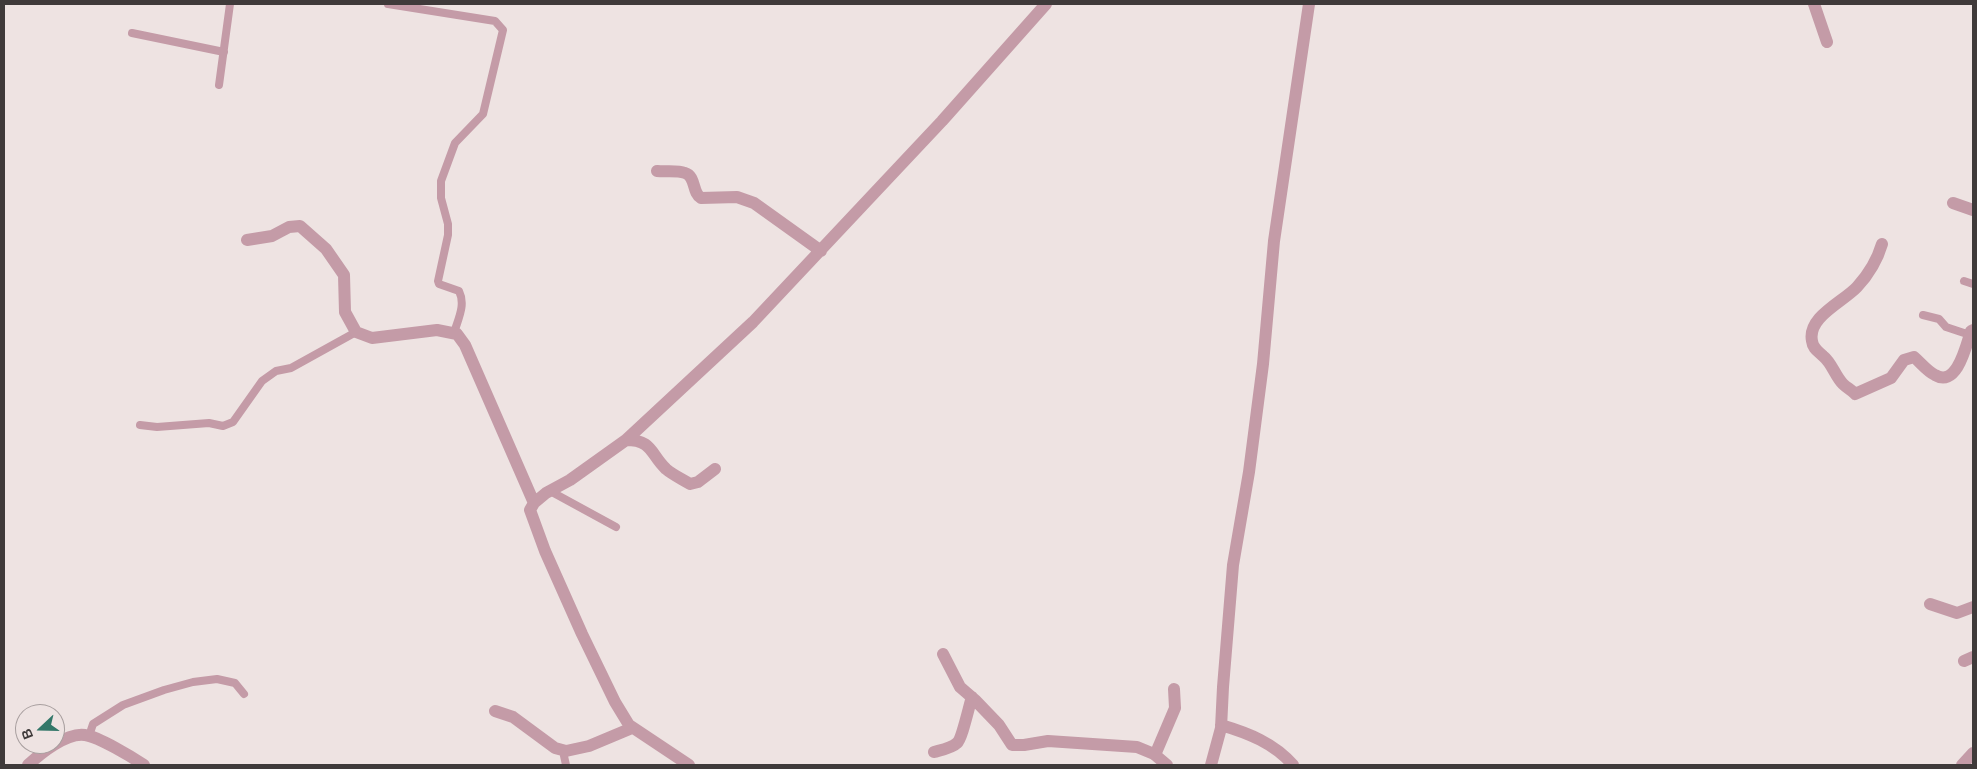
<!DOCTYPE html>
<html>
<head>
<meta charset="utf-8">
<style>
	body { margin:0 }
	#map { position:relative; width:1977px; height:769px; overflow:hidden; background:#eee3e2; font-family:Arial,sans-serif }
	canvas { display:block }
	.frame { position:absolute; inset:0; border:5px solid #3f3a3a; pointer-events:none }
	.north { position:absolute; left:15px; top:704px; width:50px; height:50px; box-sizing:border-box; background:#eee3e2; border:1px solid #a89f9f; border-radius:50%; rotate:249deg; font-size:14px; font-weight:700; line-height:20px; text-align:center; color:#3f3a3a }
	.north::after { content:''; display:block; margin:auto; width:18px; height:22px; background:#337769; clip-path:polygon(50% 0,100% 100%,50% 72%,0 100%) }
</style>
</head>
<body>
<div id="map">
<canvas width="1977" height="769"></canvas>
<div class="frame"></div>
<div class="north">B</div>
</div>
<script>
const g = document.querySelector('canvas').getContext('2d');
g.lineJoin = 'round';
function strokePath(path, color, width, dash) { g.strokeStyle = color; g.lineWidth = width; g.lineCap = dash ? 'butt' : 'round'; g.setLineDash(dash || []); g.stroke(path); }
strokePath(new Path2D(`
	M388,4L495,21L503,30L483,114L455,143L441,181V198L448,224V235L438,281L439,284L459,291C466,305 458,319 454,333
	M132,33L224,52
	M219,85L230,4
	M1964,281L1973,284
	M1923,315L1939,319L1946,327L1970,335
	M140,425L157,427L209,423L223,426L233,422L262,381L276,371L291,368L356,332
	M550,491L616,527
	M89,736L93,724L123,705L164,690L193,682L217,679L235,683L244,694
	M566,751L564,756L566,765`), '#c49ba7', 8);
strokePath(new Path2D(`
	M1814,4L1827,42
	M657,171C666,172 677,170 685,173C696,176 692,193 701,198L737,197L754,203L821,251
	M1953,203L1973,210
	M247,240L272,236L289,227L300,226L326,249L344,275L345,312L356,332L372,338L437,330L457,334L465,345L534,503
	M1882,244C1877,261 1869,274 1857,287C1843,302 1807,317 1812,341C1813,349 1818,351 1823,356C1832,363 1835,376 1843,384C1847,388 1852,390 1855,394L1891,378L1904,360L1914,357C1921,363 1927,371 1935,375C1957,388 1966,346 1971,331L1973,330
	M626,440C653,440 650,454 666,469C673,475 682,479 690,484L698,482L715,469
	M1930,604L1957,613L1973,607
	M943,654L960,687L975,700L999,725L1012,745H1024L1048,741L1137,747L1154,754L1167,765
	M1964,661L1973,657
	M495,711L513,717L555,748L566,751L589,746L632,728
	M1221,725C1248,733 1274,743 1293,765
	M934,752C941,750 952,748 957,743C962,739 969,706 972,697
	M1155,755L1175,708L1174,689
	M28,765C41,753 67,732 85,735C99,737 132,757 144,765
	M689,765L629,725L615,702L582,634L545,551L530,510L534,503L546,493L570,480L626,440L753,322L942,121L1046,4
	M1211,765L1221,728L1223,687L1233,565L1249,472L1263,364L1274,241L1309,4
	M1962,765L1973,753`), '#c49ba7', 12);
</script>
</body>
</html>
